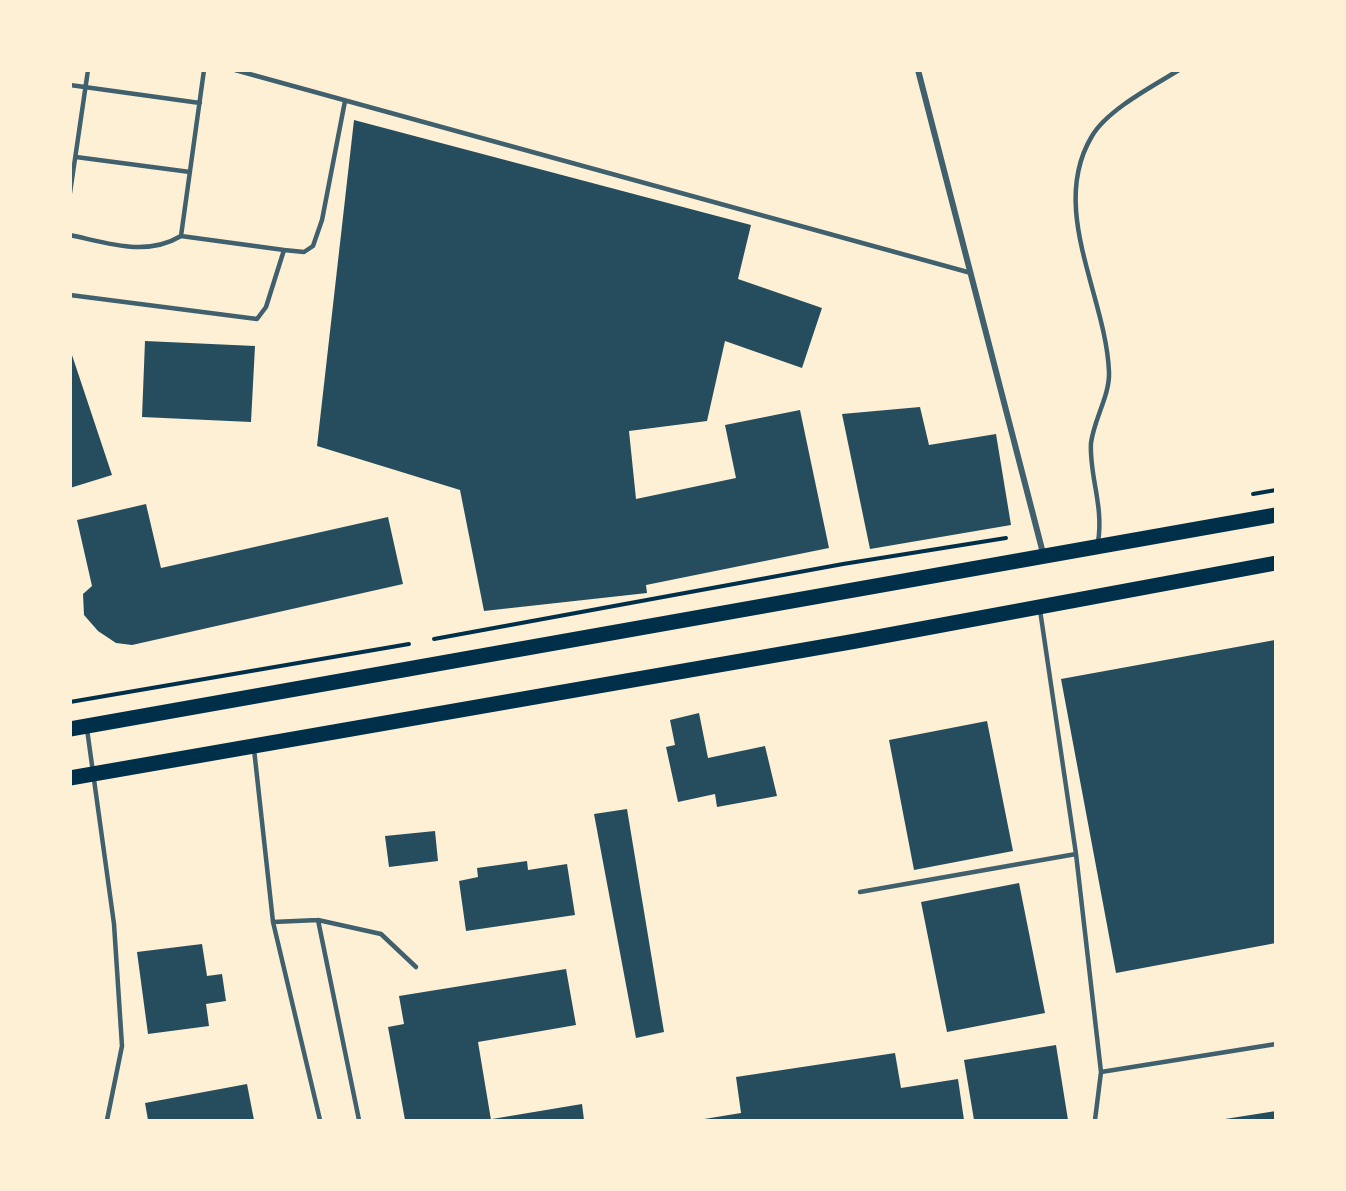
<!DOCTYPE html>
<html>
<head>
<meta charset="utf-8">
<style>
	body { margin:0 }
	#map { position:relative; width:1346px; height:1191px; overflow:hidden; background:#fdf0d5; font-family:"Varela Round",sans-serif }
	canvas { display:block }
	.frame { position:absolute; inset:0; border:72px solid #fdf0d5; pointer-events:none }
</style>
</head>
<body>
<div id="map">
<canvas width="1346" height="1191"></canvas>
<div class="frame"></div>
</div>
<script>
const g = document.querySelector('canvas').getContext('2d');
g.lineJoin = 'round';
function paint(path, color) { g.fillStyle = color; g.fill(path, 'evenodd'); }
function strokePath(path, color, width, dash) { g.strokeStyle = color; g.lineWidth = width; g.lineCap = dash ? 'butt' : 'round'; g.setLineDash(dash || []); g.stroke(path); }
paint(new Path2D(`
	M354,120L751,225L738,279L822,308L802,368L725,341L707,421L629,431L636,499L736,478L725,425L800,410L829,548L646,585L647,593L484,611L460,490L317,446Z
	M145,341L255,346L251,422L142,417Z
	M70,349L112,475L70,488Z
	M920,407L929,445L996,434L1011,525L870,549L842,414Z
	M146,504L161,568L388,517L403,584L132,645L116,643L98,631L84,615L83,594L92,586L77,520Z
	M1275,640L1276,943L1116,973L1061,679Z
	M699,713L708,758L765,746L777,796L717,807L715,794L678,802L666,747L675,745L670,720Z
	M987,721L1013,851L914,870L889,740Z
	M627,809L664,1032L636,1038L594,814Z
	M435,831L438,861L389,867L385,836Z
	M527,861L528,870L567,864L575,915L466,931L459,881L478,877L477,868Z
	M1019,883L1045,1013L947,1032L921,902Z
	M202,944L207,976L222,974L226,1001L206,1004L209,1026L148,1034L137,952Z
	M566,969L576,1025L478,1042L491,1120H405L388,1027L404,1024L399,996Z
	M1056,1045L1068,1120H974L964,1060Z
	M895,1053L901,1088L958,1079L964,1120H698L741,1113L736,1077Z
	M247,1084L254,1120H148L145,1103Z
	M582,1104L584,1120H492V1119Z
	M1276,1111V1120H1225V1119Z`), '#264d5e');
strokePath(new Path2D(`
	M1253,494L1276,490
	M434,639L843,564L1006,538
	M70,702L409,644`), '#003049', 4);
strokePath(new Path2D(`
	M235,70L971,273
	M70,85L200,103
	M76,157L190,172
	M70,193L88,70
	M70,235C108,243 146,257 181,236L204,70
	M181,236L284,250L304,252L313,246L322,220L345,101
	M70,295L257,319L266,307L284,250
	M1098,542C1104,506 1089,475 1091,443C1094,419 1110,395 1109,372C1106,295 1048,209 1092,136C1107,110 1153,86 1179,70
	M1040,610L1076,854L1101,1072L1095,1120
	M87,729L114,924L122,1046L107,1120
	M254,749L273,922L320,1120
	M860,892L1076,854
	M318,920L359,1120
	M273,922L318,920L381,934L416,967
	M1101,1072L1276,1044`), '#3f606c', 4.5);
strokePath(new Path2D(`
	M918,70L1044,557`), '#3f606c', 6);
strokePath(new Path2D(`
	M70,729L1276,515
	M70,778L856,641L1276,563`), '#003049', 15);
</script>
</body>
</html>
